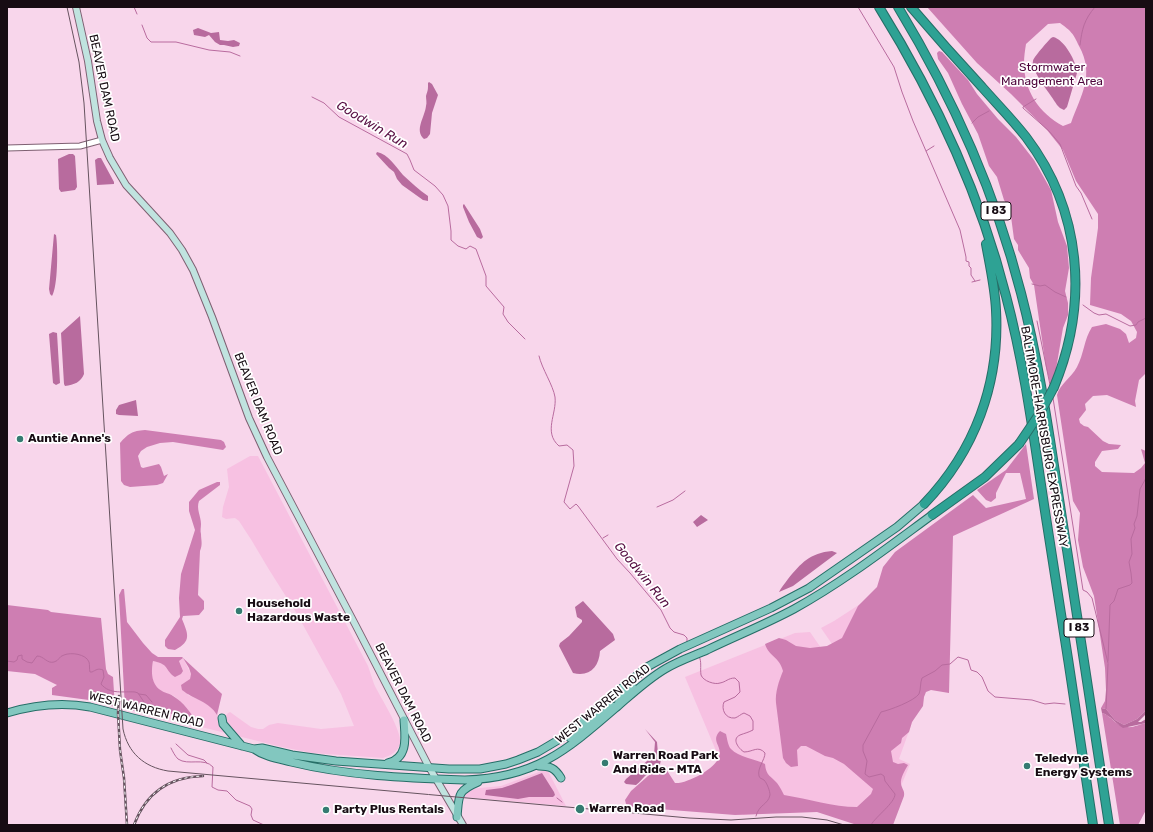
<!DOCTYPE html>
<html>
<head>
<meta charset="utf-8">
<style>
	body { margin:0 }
	#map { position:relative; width:1153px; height:832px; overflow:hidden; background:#f8d6eb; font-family:Rubik,sans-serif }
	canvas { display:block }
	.frame { position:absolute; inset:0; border:8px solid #170c13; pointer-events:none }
</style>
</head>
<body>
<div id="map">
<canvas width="1153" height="832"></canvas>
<div class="frame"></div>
</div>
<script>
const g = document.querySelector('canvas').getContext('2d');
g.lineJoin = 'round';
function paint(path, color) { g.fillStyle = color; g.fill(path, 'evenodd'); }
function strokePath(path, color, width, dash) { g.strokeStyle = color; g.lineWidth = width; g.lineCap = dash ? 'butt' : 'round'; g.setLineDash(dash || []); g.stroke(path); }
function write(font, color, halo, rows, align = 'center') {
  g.font = font + ' Rubik,sans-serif'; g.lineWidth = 3.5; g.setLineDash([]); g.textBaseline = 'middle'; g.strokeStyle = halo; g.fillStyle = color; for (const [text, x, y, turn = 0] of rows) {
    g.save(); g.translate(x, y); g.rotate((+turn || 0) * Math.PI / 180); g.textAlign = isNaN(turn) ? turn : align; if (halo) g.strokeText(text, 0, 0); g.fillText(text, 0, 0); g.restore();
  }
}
paint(new Path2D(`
	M250,456H258L368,666C370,672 372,678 374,684C380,697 402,730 400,743C399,751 390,756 383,758L312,753L282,747L157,716C172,709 182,719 196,723C192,713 184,704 174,696C170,694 166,694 162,692C150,687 151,672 153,661C163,663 166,665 171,674L183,671L179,661L183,658L191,674L188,695C199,700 212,704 218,715L225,717L228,713L230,712L251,727L258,729H263L269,725L278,723L321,729L354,726L341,694L297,614L268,568L252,541L239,521L235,518L226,519L222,517L223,507L229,487L227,469Z
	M888,586L928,678L899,759L910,764L885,825L813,809L743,815L685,677L795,633L810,632L828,658L832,644L821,628L834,621Z
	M547,769L566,806L463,797L464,793L469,789L501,786Z`), '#f7c1e2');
paint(new Path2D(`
	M927,7H1146V373L1139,380L1135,401L1136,407L1107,395L1093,396L1085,404L1086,410L1079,419L1080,423L1084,426L1088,427L1103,441L1109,444L1121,445L1118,449L1102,451L1095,462V466L1102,472L1134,473L1141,468L1145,463L1141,449L1146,451V710L1137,719L1124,725L1115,720L1106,709L1101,708L1105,701L1106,690L1105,668L1094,596L1083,567L1078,540L1080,513L1073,501L1057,395C1060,384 1071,378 1077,367C1084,354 1084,339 1092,327L1106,324L1120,329L1126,334L1129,343L1136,338L1137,332L1131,321L1121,314L1090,305L1091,278L1098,228V214L1076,181L1063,150L1047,130L1011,94L977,63ZM1060,23C1071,31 1073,33 1079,46C1095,75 1081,95 1071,123L1063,126C1039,113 1024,91 1024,63C1024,57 1025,50 1026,44L1048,24Z
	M939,51L942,52L968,80L977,94L998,119L1016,137L1034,160L1051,190L1058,222L1067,246L1069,268L1065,291L1068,303V315L1063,328L1055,375L1051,387L1046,367L1034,285L1030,278L1029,268L1018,250V245L1014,239L1010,209L1004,200L997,177L989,166L978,134L962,104L948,73L938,59L937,53Z
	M145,430L221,440L224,442L226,447L223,450L173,442L160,443L147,447L141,451L138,456L141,467L143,468L159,464L161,467L164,476L168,474L163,483L157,485L130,487L124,485L121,481L120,443C129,433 132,431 145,430Z
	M1026,444L1034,499L953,536L949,693L931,690L926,692L924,697L923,706L912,722L909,732L902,738L901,743L891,751L893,762L898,764L904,763L908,765C905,770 900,778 901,784C902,789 905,791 904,796L893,825H857L817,812L735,815L633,807L626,804L625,800L631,791L648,776L661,767L666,769L675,783C687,784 715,769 719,757C723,746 710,741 720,731L726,734C727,738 728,746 731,749C738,757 756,759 765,764C766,776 771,776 777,783C780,787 782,791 784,795C809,799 833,807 857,807L871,794L873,789L844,764L833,758L825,756L806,746H801L797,750L798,766L791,767L786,763L783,758L776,703C775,692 779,681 783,671C779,656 769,657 765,644L779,638L786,640L796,646L810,648L827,646L842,638L858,606L877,587L883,567L895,552L973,495L986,508L1026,499L1020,473H1006L996,493V498L991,502L986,500L977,490L1006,470Z
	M217,482H220V485L199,501C196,509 201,516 201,524C201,527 200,531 201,534C201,540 203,544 200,551L198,595L204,601V609L199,615L183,616L182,619C188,634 192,641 175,650L168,649L165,646V640L180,617L179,598L181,574L195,530L189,511V502L199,490Z
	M122,589H124L127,622L143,643L152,653L158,657H182L222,694L217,715C210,702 193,699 182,690L181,685L190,679L191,674L189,668L183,658L179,661L183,671L181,674L175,677C164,670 171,665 153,661C151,672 151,685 162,691C165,693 169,693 173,696C183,702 192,713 197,724L173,714L165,713L157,716L125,709L119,595Z
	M7,605L48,610L51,612L101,618L106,669L108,674L113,677L115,707L96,701L52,695V688L57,685L35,674L7,671Z
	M1102,713C1111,715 1116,727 1127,727C1133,728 1140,724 1146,723V810L1138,825H1120Z`), '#ce7eb2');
paint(new Path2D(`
	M198,28L211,33L219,32L220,40L228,41L234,40L240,43L239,46L233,47L224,45H220L215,42L209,35L205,37L194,35L193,30Z
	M1053,37C1064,39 1077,62 1077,73L1067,107L1064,110L1060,108L1057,105C1052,96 1030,70 1033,61C1033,58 1048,41 1051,38Z
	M429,82L432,84L438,95L432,113L430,134L427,138L424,139C414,130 425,117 426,106C427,103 426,99 426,96C428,89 428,91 428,83Z
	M377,152C388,154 396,167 403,175C411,182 419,190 428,196V201L423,200L402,185L397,179L394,172L389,168L376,154Z
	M69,154H73L75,156L77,187L75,190L61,192L59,189L58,159Z
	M98,158H101L114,182V184L97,185L95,160Z
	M464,204L480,229L483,237L481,239L477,237L469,222L463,207V205Z
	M54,234L56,235C58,247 58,287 52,296L50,294L49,289Z
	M80,316L84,374C81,382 74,385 65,386L64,384L61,333Z
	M53,332L57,333L60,383L56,385L53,383L49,334Z
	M136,400L138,416L119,415L116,414V410L119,405Z
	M701,515L708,520L697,527L693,522Z
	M832,551L837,553L793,586L779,592C781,588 785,583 788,579C801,563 810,553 832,551Z
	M583,601L613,634L615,640L600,651C599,667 590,677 573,673L559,646L560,643L569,636L582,622V620L577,617L575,607Z
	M1101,708L1106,709L1115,720L1124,725L1137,719L1146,710V714L1138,722H1141L1146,719V723L1123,728C1116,724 1110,715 1102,713Z
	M645,729L657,742L658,754L661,758C660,773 654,768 645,776C642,779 640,782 636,785L626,784L624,782L626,779L654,755L655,742Z
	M542,773L554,792L555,795L553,797H529L518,799L485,795L486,790L502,788L511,785Z`), '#b86b9e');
strokePath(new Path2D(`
	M134,7L137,14
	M858,7L894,67L902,92L913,121L926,151
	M142,25L147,38L151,42H176L209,50L230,52L240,56
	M1080,45C1082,29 1084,20 1095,7
	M312,97L324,103L339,117L407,154L410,160L414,170L435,186L443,195L448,206L451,231V240L458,246L466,249L470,246L476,249L486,276V286L504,307L503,314L508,322L525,339
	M1036,99L1023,107V108L1049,131L1060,144L1076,186L1081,193L1092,219
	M972,123L978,117L989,111
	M934,146L926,151L960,230L966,257V261L969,262V266L971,268V275L975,281
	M972,282L980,280
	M1032,284L1040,286L1045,285L1055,292L1066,297
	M1083,305L1094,313L1099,315L1106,314L1130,326L1136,325L1138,322L1146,318
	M1037,321L1050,385
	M539,356C542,369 553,385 555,397C557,414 543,432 559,446L567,445L573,450L574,466L564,502L570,509L576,504L578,506L617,559L630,573L661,610L670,628L674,632L684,635L687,638V642
	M1053,398L1083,590L1087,592L1092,598L1108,663
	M657,507L673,500L685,491
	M603,538L608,535
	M699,656C702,662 700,668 701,675C703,681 715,685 720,683C726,682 728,678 735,678L739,682L740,692L735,697L724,702C721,709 725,719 735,718C738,717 741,714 744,713L750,716L753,721V730C747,733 745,733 740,735C731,739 739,749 744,752C753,752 758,745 765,753C765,760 757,768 759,776C760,779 761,778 764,780C767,783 770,791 770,795C768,805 759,804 756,816
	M7,661L14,662L17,660L18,656L22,655V659L27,662L32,663L37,656C44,656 47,664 54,662C59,661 59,656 64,655C71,652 86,654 89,662C90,665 89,669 90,672H92C96,670 98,668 103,670L104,677L101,684C110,695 124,691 135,692L138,693L146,705
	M1108,661L1110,605L1114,601L1118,589L1130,585L1132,583L1131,573L1129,562L1132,554L1131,539L1135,528L1134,524L1137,516L1140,489L1146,478
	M139,694L146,695L152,702
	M1106,709L1108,664
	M176,744L188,755L204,760L207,763
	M171,748C173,752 175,756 178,759C188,766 204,757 213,767L212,787L218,790L227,791L236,800L250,806L252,809L251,815L253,820L264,825
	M557,798L562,802
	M7,824L10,825
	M871,825C876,816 895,803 895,794L885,781L884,776L881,774L869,777L865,774L867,761L863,751V745L881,712C890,710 914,701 919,694C921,689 920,683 922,678L935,671L942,665L950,664L958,657L968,660L971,670L977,672L982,677L988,691L995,697L1032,700L1045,704L1054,703L1065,704`), '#b86b9e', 1);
const tertiary = new Path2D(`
	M7,148L80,146L102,140`);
const secondary = new Path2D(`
	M76,7L88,61L97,121L102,140L110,158L126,185L170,233L182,250L193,270L212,317L249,418L267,457L356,626L429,767L463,825`);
const primary = new Path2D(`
	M618,706C619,696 625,692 632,686
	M7,713C34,705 62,702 90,707L254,749C265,757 279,759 291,762C348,776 407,778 465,780C536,778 567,750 618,706C633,693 648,679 665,669C678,661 693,656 707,650C736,636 766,624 794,609C843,582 887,548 932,515
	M222,718L223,724L242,746
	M570,738L605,709L610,707L617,706
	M254,749L262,748L292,755L336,761L449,769H480L506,764L518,760L538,752L565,736L647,667L680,649L771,608L809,588L897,527L924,504
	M388,763C409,758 405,736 404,720
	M539,766C550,766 555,768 561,778
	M457,817C459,795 457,791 478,782`);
const motorway = new Path2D(`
	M879,7C935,97 980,194 1006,296C1026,371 1035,448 1047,524C1063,624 1078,725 1093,825
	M898,7C952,96 995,192 1021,293C1043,377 1053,464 1067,550C1081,642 1095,733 1109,825
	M911,7C934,34 958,61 982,87C996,103 1012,119 1026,137C1082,211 1089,303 1054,387
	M924,504C975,451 1000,383 996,310C995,288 990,266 986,244
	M932,515L985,477L1019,444`);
strokePath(tertiary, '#7e6072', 7);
strokePath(secondary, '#7e6072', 8);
strokePath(primary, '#266e67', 9);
strokePath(motorway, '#266e67', 10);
strokePath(tertiary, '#fff', 5);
strokePath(secondary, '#c0e3df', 6);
strokePath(primary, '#82c7bf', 7);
strokePath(motorway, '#2ea294', 8);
strokePath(new Path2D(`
	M67,7L79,62L84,103L123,729C128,753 144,767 168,771L689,818L731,820L776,817H802L827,820L844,825`), '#66535f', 1);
const rail = new Path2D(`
	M119,696L118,713L120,750L124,778L127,825
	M134,825C146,792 170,777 203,776`);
strokePath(rail, '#66535f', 2.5);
strokePath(rail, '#fff', 1, [3]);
const motorwayBridge = new Path2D(`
	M1019,444L1040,413L1054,387`);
strokePath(motorwayBridge, '#266e67', 10, []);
strokePath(motorwayBridge, '#2ea294', 8);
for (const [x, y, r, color] of [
	[20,439,4,"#357b71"],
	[239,611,4,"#357b71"],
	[605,763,4,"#357b71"],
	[1027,766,4,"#357b71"],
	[580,809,5,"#357b71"],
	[326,810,4,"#357b71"]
]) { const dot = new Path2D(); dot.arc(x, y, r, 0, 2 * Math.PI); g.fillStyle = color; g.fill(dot); strokePath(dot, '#fff', 1.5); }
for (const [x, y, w] of [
	[996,211,30],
	[1079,628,30]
]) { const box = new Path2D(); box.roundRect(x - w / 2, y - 9, w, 18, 3); g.fillStyle = '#fff'; g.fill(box); strokePath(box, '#170c13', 1); }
write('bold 11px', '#170c13', null, [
	["I 83",996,211],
	["I 83",1079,628]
]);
write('12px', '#4d043b', '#fff', [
	["Stormwater",1052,68],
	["Management Area",1052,82]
]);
write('12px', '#170c13', '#fff', [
	["BEAVER DAM ROAD",104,88,78],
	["BEAVER DAM ROAD",258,404,68],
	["BALTIMORE-HARRISBURG EXPRESSWAY",1044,437,80],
	["BEAVER DAM ROAD",403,693,63],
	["WEST WARREN ROAD",603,704,-39],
	["WEST WARREN ROAD",146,710,14]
]);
write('bold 12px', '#170c13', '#fff', [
	["Auntie Anne's",28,439],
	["Household",247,604],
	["Hazardous Waste",247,618],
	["Warren Road Park",613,756],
	["And Ride - MTA",613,770],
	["Teledyne",1035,759],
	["Energy Systems",1035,773],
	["Warren Road",589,809],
	["Party Plus Rentals",334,810]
], 'left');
write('italic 13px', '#570f43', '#fff', [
	["Goodwin Run",372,125,31],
	["Goodwin Run",642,575,51]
]);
</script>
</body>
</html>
